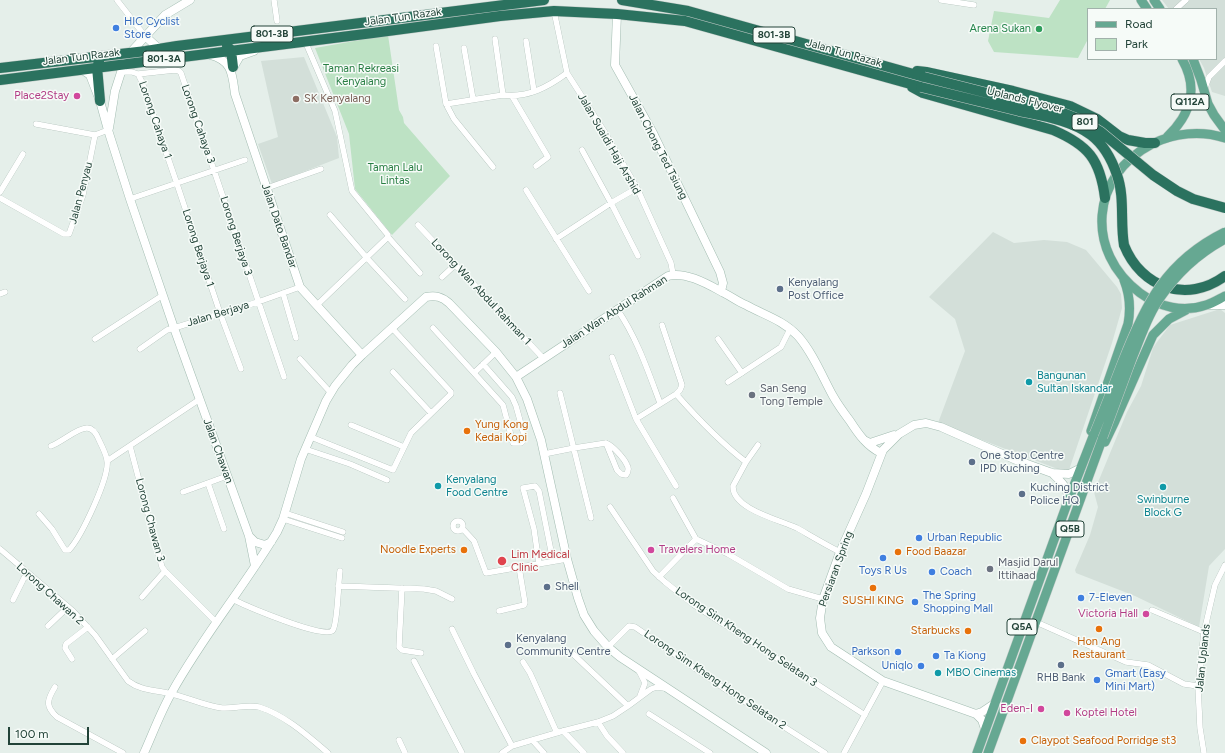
<!DOCTYPE html>
<html>
<head>
<meta charset="utf-8">
<style>
	body { margin:0 }
	#map { position:relative; width:1225px; height:753px; overflow:hidden; background:#e5efea; font-family:Figtree,sans-serif }
	canvas { display:block }
	.legend { position:absolute; left:1087px; top:8px; width:130px; height:52px; box-sizing:border-box; background:#f6fbf8; border:1px solid #a1b1ab; margin:0; padding:5px 7px; list-style:none; font-size:12px; color:#224338 }
	.legend li { display:flex; align-items:center; gap:8px; height:20px }
	.legend b { width:20px; border:1px solid #a1b1ab }
	.scale { position:absolute; left:8px; top:727px; width:81px; height:18px; box-sizing:border-box; border:2px solid #224338; border-top:0; padding-left:5px; font-size:12px; line-height:14px; white-space:nowrap; color:#224338; -webkit-text-stroke:3px #f6fbf8; paint-order:stroke }
</style>
</head>
<body>
<div id="map">
<canvas width="1225" height="753"></canvas>
<ul class="legend">
<li><b style="height:5px;background:#66a892"></b>Road</li>
<li><b style="height:11px;background:#bde2c4"></b>Park</li>
</ul>
<div class="scale">100 m</div>
</div>
<script>
const g = document.querySelector('canvas').getContext('2d');
g.lineJoin = 'round';
function paint(path, color) { g.fillStyle = color; g.fill(path, 'evenodd'); }
function strokePath(path, color, width, dash) { g.strokeStyle = color; g.lineWidth = width; g.lineCap = dash ? 'butt' : 'round'; g.setLineDash(dash || []); g.stroke(path); }
function write(font, color, halo, rows, align = 'center') {
  g.font = font + ' Figtree,sans-serif'; g.lineWidth = 3; g.setLineDash([]); g.textBaseline = 'middle'; g.strokeStyle = halo; g.fillStyle = color; for (const [text, x, y, turn = 0] of rows) {
    g.save(); g.translate(x, y); g.rotate((+turn || 0) * Math.PI / 180); g.textAlign = isNaN(turn) ? turn : align; if (halo) g.strokeText(text, 0, 0); g.fillText(text, 0, 0); g.restore();
  }
}
paint(new Path2D(`
	M1162,0H1225V96L1212,92L1204,68L1199,59H1216V9H1169Z
	M304,57L337,137L339,158L272,184L258,144L278,137L261,61Z
	M993,232L1014,243L1044,240L1067,242L1086,250L1117,287L1121,294L1122,308L1112,343L1068,473L938,423L965,351L955,319L929,297Z
	M1220,309L1225,313V549L1209,566L1199,627L1135,596L1076,573L1075,570L1090,535L1098,507L1094,492L1127,412L1141,386L1153,348L1157,342L1170,325Z`), '#d3dfd9');
paint(new Path2D(`
	M1060,0H1110L1105,9H1088V39L1078,58L994,52L988,41L994,11L1049,18Z
	M388,35L399,110L403,117L404,123L450,176L392,235L355,189L349,134L315,48Z`), '#bde2c4');
const street = new Path2D(`
	M117,0L145,36
	M274,0L277,21
	M941,0L974,5
	M1176,9L1186,0
	M554,11L567,73L604,131L637,188L671,263L673,274
	M495,39L503,95
	M305,41L335,111L352,191L388,235V237L317,305
	M526,41L534,91
	M436,46L446,104L454,119L493,167
	M464,48L473,99
	M121,72H132L138,74L142,82L177,184L220,313L241,369
	M138,74L175,70L179,71L181,73L284,377
	M1205,88L1209,77L1225,61
	M512,96L548,157L536,166
	M446,104L503,95C528,98 548,87 567,73
	M36,124L95,135
	M95,135L108,130
	M582,150L611,203L638,256
	M267,188L321,169
	M526,190L589,291
	M0,192L23,154
	M0,198L64,234H69L83,195L95,135
	M130,199L245,160
	M330,215L366,257L405,299
	M418,225L544,359
	M388,237L420,273
	M556,239L611,203L637,188
	M442,277L455,265
	M283,293L296,338
	M0,294L5,292
	M617,309C637,338 648,371 660,403
	M433,328L474,373L496,352
	M95,339L163,295
	M718,339L742,373
	M140,349L167,330L174,328L258,302L300,287
	M612,357L636,419L676,486
	M300,359L331,393
	M393,372L431,413
	M474,373L503,405L513,443H521L524,440V435L516,406L512,397L483,364
	M728,382L781,347L790,329
	M560,393L591,518
	M676,394C698,419 720,442 746,462
	M636,419L676,394L680,390L682,385L662,325
	M351,425L404,447
	M311,437L393,470L411,433L451,394V392L392,328
	M758,445L746,462L733,486C732,509 780,520 797,528C811,536 826,545 840,552
	M130,446L162,567L165,571L216,622
	M305,449L350,464L387,480
	M544,454L574,448L606,443C612,445 624,458 627,465C629,468 628,472 626,475L621,474L617,470L606,443
	M107,461L200,399
	M208,483L224,529
	M183,492L227,476
	M673,498L696,539
	M610,507L653,571L665,582L694,605L865,715
	M285,513L343,532
	M39,514L52,529L65,550H69C81,537 110,477 107,460C106,454 102,446 99,440C97,435 93,428 87,428C77,428 62,442 51,446
	M283,519L342,538
	M453 526a5 5 0 1 1 10 0a5 5 0 1 1-10 0Z
	M462,528L474,541L486,573L567,559
	M0,549L73,611L95,635L128,681C141,691 157,690 172,694C189,698 205,706 222,708C235,709 247,704 259,707C285,715 308,736 328,753
	M539,564L534,529L523,488L535,486L539,491L553,561
	M659,577L696,539L728,554L788,589L823,599
	M338,586L424,589L436,591L452,599
	M402,588L399,647L402,650L421,653
	M142,597L165,571
	M232,599C244,605 327,641 333,630C338,621 338,583 340,571
	M13,600L24,578L30,575
	M1152,610L1204,632
	M499,611L524,605L525,603L519,567
	M1036,622L1126,662L1148,665L1184,684L1198,686
	M48,626L68,607
	M452,629L474,674L512,746
	M608,647L629,626L635,627L725,689L825,753
	M573,654L628,706
	M72,659L65,648L66,644L88,627
	M112,659L145,631
	M414,661L462,753
	M523,662L530,673L557,733
	M639,671L645,683L640,696
	M55,687C47,700 45,706 57,717L123,753
	M649,714L710,753
	M598,722L607,736L623,753
	M563,731L584,753
	M399,740L405,753
	M533,741L544,753
	M502,753L512,746L563,731L598,722L613,716L628,706L651,689L657,687L664,688
	M844,753L883,681
	M1204,753L1200,728L1198,686L1204,632L1215,585L1225,565`);
const secondary = new Path2D(`
	M617,14L615,65L653,133L720,272L723,283L721,291
	M145,36L156,46L161,49
	M130,53L165,15L190,0
	M210,55C233,61 232,74 235,94L300,287L362,355
	M233,68L240,56L254,51
	M81,69L90,75L100,101L108,130L130,199L174,328L249,536L255,566
	M109,128L115,91L124,63
	M1208,305H1225
	M516,377L668,276C686,271 709,285 724,293C732,297 738,302 746,305C764,315 783,320 798,336C813,353 822,376 833,396C838,405 844,413 850,421C859,435 867,446 881,453
	M864,440L870,443L894,435
	M1052,473C1060,481 1069,487 1068,500
	M249,536L255,542L265,545L271,542
	M976,714L982,712L994,704
	M985,729L982,720L976,714L883,681L831,647L822,633L820,618L823,599L840,552L866,494L883,450L899,434L914,425L926,423L941,427L1016,460L1052,473L1069,474L1081,468
	M144,753C153,733 161,711 172,692C203,636 244,587 277,532L283,519L301,459L326,401L335,386L352,365L362,355L426,297C436,295 442,297 449,303L496,352L516,377L527,399L541,440L567,559L578,598L584,615L594,631L608,647L620,657L766,753`);
const primary = new Path2D(`
	M1141,0L1147,9
	M1154,0L1160,9
	M1193,59L1201,80L1208,104L1214,115L1225,130
	M1167,137C1191,114 1199,89 1182,59
	M1225,138C1201,130 1174,133 1152,144C1090,176 1085,252 1140,293C1159,307 1183,313 1206,305C1213,303 1219,299 1225,296
	M1091,431L1128,324C1131,308 1130,295 1124,280
	M1105,442L1115,421L1153,335L1169,319L1186,310
	M977,753L1068,501L1094,434
	M988,753L1103,437`);
const highway = new Path2D(`
	M622,0L688,11L924,77
	M227,46L231,50L233,67
	M99,62L97,67L100,101
	M0,68L146,51L177,46L544,0
	M917,71L926,72L1013,91L1070,106L1097,119L1119,136L1128,140L1145,143H1155
	M0,80L373,33L500,16L554,11L617,14L685,21L921,87
	M912,87L923,93L1053,130C1088,145 1100,159 1105,198
	M1124,245C1141,288 1187,304 1225,276`);
strokePath(street, '#a7b8b1', 6);
strokePath(secondary, '#a2bcb1', 9);
strokePath(primary, '#c1cac7', 10);
strokePath(highway, '#c1cac7', 11);
strokePath(street, '#fff', 5.5);
strokePath(secondary, '#fff', 8);
strokePath(primary, '#66a892', 9);
strokePath(highway, '#2b725f', 10);
const primaryBridge = new Path2D(`
	M1094,434C1104,410 1113,386 1122,363C1145,304 1166,261 1225,232
	M1103,437C1113,410 1123,383 1133,356C1141,337 1147,316 1160,298C1177,273 1199,253 1225,239`);
const highwayBridge = new Path2D(`
	M924,77L1058,111L1083,121L1101,132L1153,175L1177,191L1193,199L1225,208
	M921,87C954,95 986,103 1019,111C1043,116 1071,120 1091,135C1104,145 1112,160 1117,175C1125,197 1120,222 1124,245`);
strokePath(primaryBridge, '#c1cac7', 10, []);
strokePath(highwayBridge, '#c1cac7', 11, []);
strokePath(primaryBridge, '#66a892', 9);
strokePath(highwayBridge, '#2b725f', 10);
for (const [x, y, r, color] of [
	[116,28,4,"#3f7fe0"],
	[1039,29,4,"#2e9e5b"],
	[77,96,4,"#d1479c"],
	[296,99,4,"#8d6e63"],
	[780,289,4,"#5c6f8a"],
	[1029,382,4,"#0f9aa8"],
	[752,395,4,"#6b7280"],
	[467,431,4,"#e8710a"],
	[972,462,4,"#5c6f8a"],
	[438,486,4,"#0f9aa8"],
	[1163,487,4,"#0f9aa8"],
	[1022,494,4,"#5c6f8a"],
	[919,538,4,"#3f7fe0"],
	[464,550,4,"#e8710a"],
	[651,550,4,"#d1479c"],
	[898,552,4,"#e8710a"],
	[883,558,4,"#3f7fe0"],
	[502,561,5,"#e0444e"],
	[990,569,4,"#6b7280"],
	[932,572,4,"#3f7fe0"],
	[547,587,4,"#5c6f8a"],
	[873,588,4,"#e8710a"],
	[1081,598,4,"#3f7fe0"],
	[915,602,4,"#3f7fe0"],
	[1146,614,4,"#d1479c"],
	[1099,629,4,"#e8710a"],
	[968,631,4,"#e8710a"],
	[508,645,4,"#5c6f8a"],
	[898,652,4,"#3f7fe0"],
	[936,656,4,"#3f7fe0"],
	[1061,665,4,"#5c6f8a"],
	[921,666,4,"#3f7fe0"],
	[938,673,4,"#0f9aa8"],
	[1097,680,4,"#3f7fe0"],
	[1041,709,4,"#d1479c"],
	[1067,713,4,"#d1479c"],
	[1023,741,4,"#e8710a"]
]) { const dot = new Path2D(); dot.arc(x, y, r, 0, 2 * Math.PI); g.fillStyle = color; g.fill(dot); strokePath(dot, '#f6fbf8', 1.5); }
for (const [x, y, w] of [
	[272,34,42],
	[774,35,42],
	[164,59,42],
	[1190,102,38],
	[1085,122,26],
	[1070,529,28],
	[1022,627,30]
]) { const box = new Path2D(); box.roundRect(x - w / 2, y - 8, w, 16, 3); g.fillStyle = '#f6fbf8'; g.fill(box); strokePath(box, '#224338', 1); }
write('bold 10px', '#224338', null, [
	["801-3B",272,34],
	["801-3B",774,35],
	["801-3A",164,59],
	["Q112A",1190,102],
	["801",1085,122],
	["Q5B",1070,529],
	["Q5A",1022,627]
]);
write('11px', '#224338', '#f6fbf8', [
	["Jalan Tun Razak",403,17,-8],
	["Jalan Tun Razak",844,53,16],
	["Jalan Tun Razak",81,57,-7],
	["Uplands Flyover",1025,100,14],
	["Lorong Cahaya 1",155,120,71],
	["Lorong Cahaya 3",198,124,71],
	["Jalan Suaidi Haji Arshid",609,144,60],
	["Jalan Chong Ted Tsiung",658,147,63],
	["Jalan Penyau",81,193,-75],
	["Jalan Dato Bandar",279,226,71],
	["Lorong Berjaya 3",236,236,72],
	["Lorong Berjaya 1",198,248,72],
	["Lorong Wan Abdul Rahman 1",481,292,47],
	["Jalan Wan Abdul Rahman",614,312,-33],
	["Jalan Berjaya",218,314,-17],
	["Jalan Chawan",218,451,70],
	["Lorong Chawan 3",150,520,75],
	["Persiaran Spring",836,569,-70],
	["Lorong Chawan 2",50,594,42],
	["Lorong Sim Kheng Hong Selatan 3",746,637,34],
	["Jalan Uplands",1203,658,-84],
	["Lorong Sim Kheng Hong Selatan 2",715,680,34]
]);
write('11px', '#366cbe', '#f6fbf8', [
	["HIC Cyclist",124,22],
	["Store",124,35],
	["Urban Republic",927,538],
	["Toys R Us",883,571,"center"],
	["Coach",940,572],
	["The Spring",923,596],
	["Shopping Mall",923,609],
	["7-Eleven",1089,598],
	["Parkson",890,652,"right"],
	["Ta Kiong",944,656],
	["Uniqlo",913,666,"right"],
	["Gmart (Easy",1105,674],
	["Mini Mart)",1105,687]
], 'left');
write('11px', '#27864d', '#f6fbf8', [
	["Arena Sukan",1031,29]
], 'right');
write('11px', '#287e43', '#f6fbf8', [
	["Taman Rekreasi",361,69],
	["Kenyalang",361,82],
	["Taman Lalu",395,168],
	["Lintas",395,181]
]);
write('11px', '#b23c85', '#f6fbf8', [
	["Place2Stay",69,96],
	["Travelers Home",659,550,"left"],
	["Victoria Hall",1138,614],
	["Eden-I",1033,709],
	["Koptel Hotel",1075,713,"left"]
], 'right');
write('11px', '#785e54', '#f6fbf8', [
	["SK Kenyalang",304,99]
], 'left');
write('11px', '#4e5e75', '#f6fbf8', [
	["Kenyalang",788,283],
	["Post Office",788,296],
	["One Stop Centre",980,456],
	["IPD Kuching",980,469],
	["Kuching District",1030,488],
	["Police HQ",1030,501],
	["Shell",555,587],
	["Kenyalang",516,639],
	["Community Centre",516,652],
	["RHB Bank",1061,678,"center"]
], 'left');
write('11px', '#0d838f', '#f6fbf8', [
	["Bangunan",1037,376],
	["Sultan Iskandar",1037,389],
	["Kenyalang",446,480],
	["Food Centre",446,493],
	["Swinburne",1163,500,"center"],
	["Block G",1163,513,"center"],
	["MBO Cinemas",946,673]
], 'left');
write('11px', '#5b616d', '#f6fbf8', [
	["San Seng",760,389],
	["Tong Temple",760,402],
	["Masjid Darul",998,563],
	["Ittihaad",998,576]
], 'left');
write('11px', '#c56008', '#f6fbf8', [
	["Yung Kong",475,425],
	["Kedai Kopi",475,438],
	["Noodle Experts",456,550,"right"],
	["Food Baazar",906,552],
	["SUSHI KING",873,601,"center"],
	["Starbucks",960,631,"right"],
	["Hon Ang",1099,642,"center"],
	["Restaurant",1099,655,"center"],
	["Claypot Seafood Porridge st3",1031,741]
], 'left');
write('11px', '#be3a42', '#f6fbf8', [
	["Lim Medical",511,555],
	["Clinic",511,568]
], 'left');
</script>
</body>
</html>
